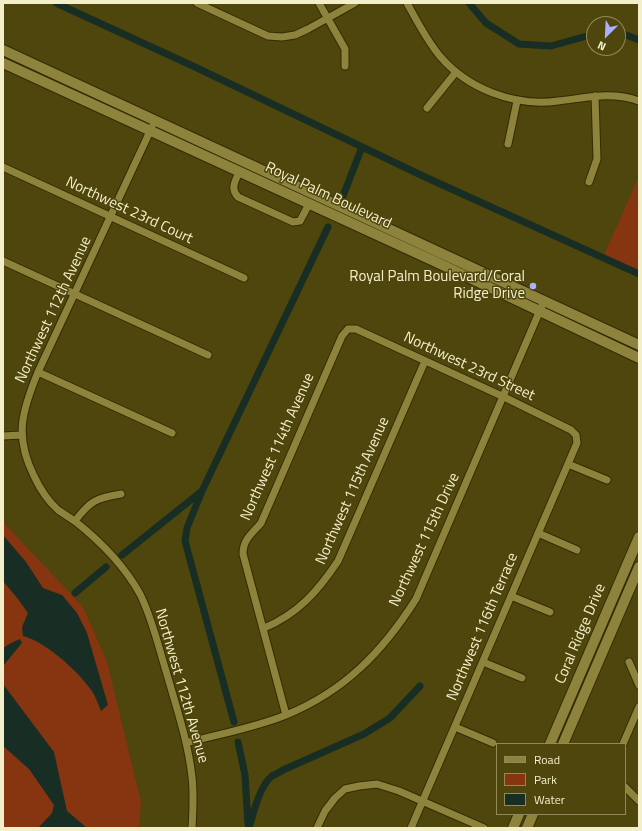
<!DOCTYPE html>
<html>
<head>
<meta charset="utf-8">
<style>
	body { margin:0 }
	#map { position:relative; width:642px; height:831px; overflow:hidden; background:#4e460c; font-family:"Titillium Web",sans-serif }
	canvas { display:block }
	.frame { position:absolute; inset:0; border:4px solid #f3efcb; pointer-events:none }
	.legend { position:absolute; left:496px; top:743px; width:130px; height:72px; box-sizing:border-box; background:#4e460c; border:1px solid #908a58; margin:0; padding:5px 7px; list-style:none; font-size:12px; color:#f3efcb }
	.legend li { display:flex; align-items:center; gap:8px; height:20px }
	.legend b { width:20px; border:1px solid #908a58 }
	.north { position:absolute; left:586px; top:16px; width:40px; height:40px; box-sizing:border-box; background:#4e460c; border:1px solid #908a58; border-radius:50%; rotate:204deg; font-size:11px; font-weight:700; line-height:16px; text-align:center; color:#f3efcb }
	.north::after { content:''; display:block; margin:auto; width:14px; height:18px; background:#acaffb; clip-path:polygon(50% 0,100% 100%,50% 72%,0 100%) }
</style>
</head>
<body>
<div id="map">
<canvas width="642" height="831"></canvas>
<div class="frame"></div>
<ul class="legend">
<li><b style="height:5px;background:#8d833c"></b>Road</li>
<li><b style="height:11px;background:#863510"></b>Park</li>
<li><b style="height:11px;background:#182d23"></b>Water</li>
</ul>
<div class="north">N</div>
</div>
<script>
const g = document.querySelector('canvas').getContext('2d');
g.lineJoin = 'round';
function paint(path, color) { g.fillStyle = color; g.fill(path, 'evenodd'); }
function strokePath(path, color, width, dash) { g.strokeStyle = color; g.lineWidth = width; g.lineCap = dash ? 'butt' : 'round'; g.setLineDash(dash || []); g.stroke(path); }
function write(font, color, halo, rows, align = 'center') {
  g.font = font + ' "Titillium Web",sans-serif'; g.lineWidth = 3; g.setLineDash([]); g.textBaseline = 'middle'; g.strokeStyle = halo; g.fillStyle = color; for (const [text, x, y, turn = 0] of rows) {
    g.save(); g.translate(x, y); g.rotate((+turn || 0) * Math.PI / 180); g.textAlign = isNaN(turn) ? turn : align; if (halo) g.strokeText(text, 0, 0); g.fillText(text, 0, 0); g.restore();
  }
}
paint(new Path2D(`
	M639,176V271L604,255Z
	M3,522L83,607L107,662L141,802L139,828H3Z`), '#863510');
paint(new Path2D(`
	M3,535L26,562L43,588L62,595L77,613L87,633L108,705L101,711C98,704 96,697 92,691C78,671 46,642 23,636L22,627L28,613L18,599L3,581Z
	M20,639L22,643L3,666V648L11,643Z
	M3,684L54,752L67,811L87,828H38L52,813L54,805L29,769L3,746Z`), '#182d23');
strokePath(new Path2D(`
	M56,3L195,67L425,177L639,274
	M469,3L486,23L519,44L551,46L594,34
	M618,34L626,35L639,40
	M343,196L362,147
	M122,555L202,491
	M75,593L106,567
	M234,722L185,541L187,528L202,491L328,227
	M238,742L245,775L248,824
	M249,828C253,814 260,785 272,776C276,774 280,772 283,770L364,734L390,718L420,686`), '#182d23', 7);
const street = new Path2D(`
	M197,3L268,36L282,37L295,35L308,29L355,3
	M319,3L345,49V66
	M407,3C417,21 426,39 439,55C467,89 515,107 558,101C586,98 611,91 639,101
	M427,108L456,72
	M152,127L38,372C22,411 14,436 34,476C40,489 47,500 58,510C64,514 70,518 76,522C101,542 124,565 140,594C152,618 158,645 166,671C176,706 188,741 192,777C194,794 193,811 192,828
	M508,144L517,101
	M3,167L244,278
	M239,172C235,182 230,188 238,197L293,222L300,221L309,204
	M589,182L597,159L595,96
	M3,261L208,355
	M38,372L172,433
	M3,436L21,435
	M568,464L607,480
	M75,521C90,501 96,498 121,494
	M538,533L577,550
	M511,596L550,612
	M264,628C298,614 318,591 338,561L425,361
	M483,662L522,678
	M629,662L639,685
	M286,715L243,554C243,539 252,534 261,523L342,336L348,329H356L504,397L571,430L576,435L577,443L411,828
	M455,727L493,743
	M186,743C219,734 254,728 286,715C345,691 383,651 416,599L544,301
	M623,744L639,707
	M625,787L639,801
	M317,828L325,811L335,798L345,789L359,786L377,784L399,791L484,828`);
const secondary = new Path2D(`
	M3,50L639,345
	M3,63L436,262L639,358
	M550,744L639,537
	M563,744L639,567
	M513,828L519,814
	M527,828L533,814`);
strokePath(street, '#312c05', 9);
strokePath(secondary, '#312c05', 12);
strokePath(street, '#8d833c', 7);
strokePath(secondary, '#8d833c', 10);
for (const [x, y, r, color] of [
	[533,286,4,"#acaffb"]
]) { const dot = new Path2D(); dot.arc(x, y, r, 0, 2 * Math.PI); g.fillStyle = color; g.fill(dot); strokePath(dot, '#4e460c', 1.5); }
write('15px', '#f3efcb', '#4e460c', [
	["Royal Palm Boulevard",328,196,25],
	["Northwest 23rd Court",129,211,25],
	["Northwest 112th Avenue",54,310,-65],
	["Northwest 23rd Street",469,367,25],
	["Northwest 114th Avenue",278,447,-66],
	["Northwest 115th Avenue",353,491,-66],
	["Northwest 115th Drive",425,540,-65],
	["Northwest 116th Terrace",483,627,-67],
	["Coral Ridge Drive",581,634,-67],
	["Northwest 112th Avenue",181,686,74]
]);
write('15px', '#f3efcb', '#4e460c', [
	["Royal Palm Boulevard/Coral",525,277],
	["Ridge Drive",525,294]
], 'right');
</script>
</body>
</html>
